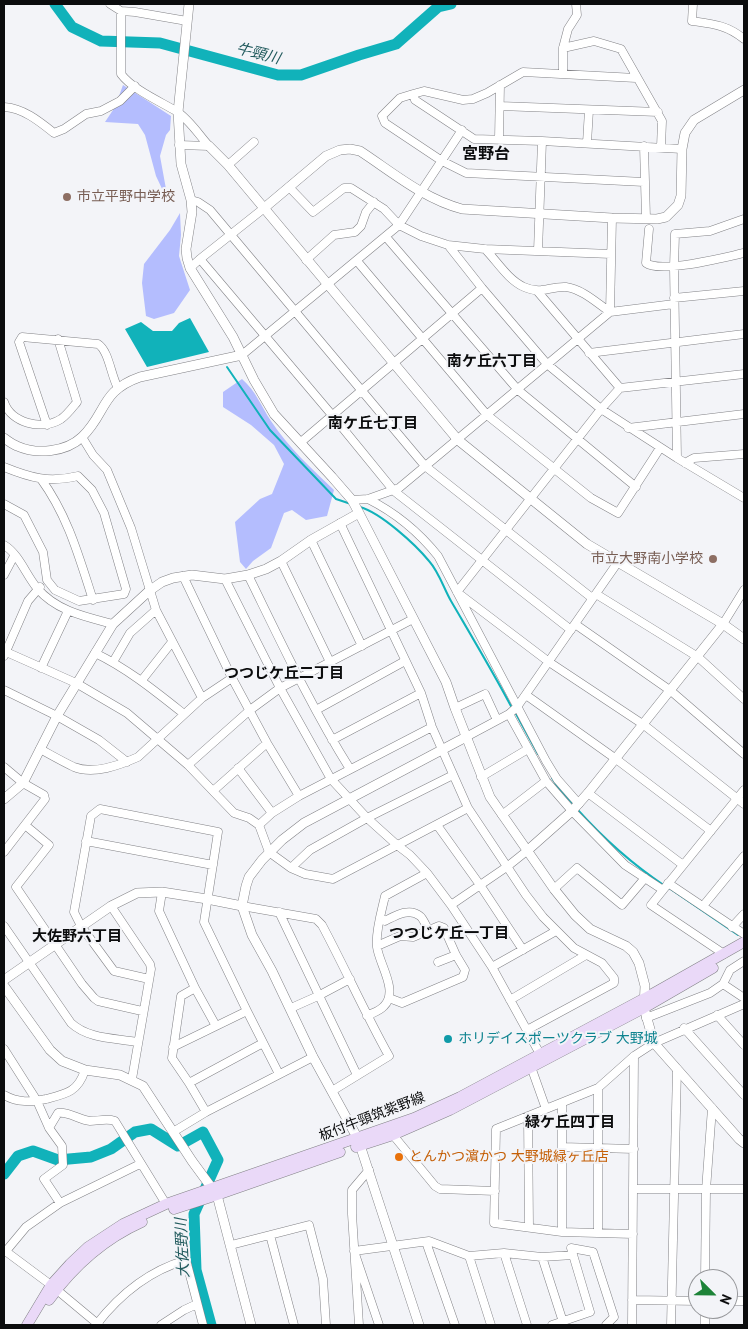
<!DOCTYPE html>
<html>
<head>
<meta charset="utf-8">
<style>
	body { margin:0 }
	#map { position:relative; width:748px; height:1329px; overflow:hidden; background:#f3f4f8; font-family:"PT Sans",sans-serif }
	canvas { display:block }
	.frame { position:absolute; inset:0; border:5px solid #0b0c0d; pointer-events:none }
	.north { position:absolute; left:688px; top:1269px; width:50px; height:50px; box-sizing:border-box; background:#f3f4f8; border:1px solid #96979a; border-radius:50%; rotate:113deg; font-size:14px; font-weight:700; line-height:20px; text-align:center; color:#0b0c0d }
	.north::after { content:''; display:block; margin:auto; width:18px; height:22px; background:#1d8338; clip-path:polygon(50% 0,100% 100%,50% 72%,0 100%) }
</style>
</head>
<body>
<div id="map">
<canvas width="748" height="1329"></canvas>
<div class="frame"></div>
<div class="north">N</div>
</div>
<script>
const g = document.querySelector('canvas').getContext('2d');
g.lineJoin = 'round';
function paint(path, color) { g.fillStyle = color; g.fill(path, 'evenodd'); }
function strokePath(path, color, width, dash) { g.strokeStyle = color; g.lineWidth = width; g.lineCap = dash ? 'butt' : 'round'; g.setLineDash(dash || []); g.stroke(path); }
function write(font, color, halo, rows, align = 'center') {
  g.font = font + ' "PT Sans","Noto Sans JP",sans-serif'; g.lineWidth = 4; g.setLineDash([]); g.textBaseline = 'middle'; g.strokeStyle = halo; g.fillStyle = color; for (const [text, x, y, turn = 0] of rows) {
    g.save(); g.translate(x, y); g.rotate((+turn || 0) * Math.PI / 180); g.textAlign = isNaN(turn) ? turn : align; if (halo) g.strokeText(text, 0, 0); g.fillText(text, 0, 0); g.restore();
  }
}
paint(new Path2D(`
	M123,85L171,116L170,130L166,135L160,156L166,189L164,193L156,176L145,135L138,124L105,122L115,107Z
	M180,213L181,235L179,256L190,290L174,313L154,319L146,316L142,283L144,264L170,230Z
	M242,379C256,391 261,406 271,421C288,447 312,469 334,490L327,516L306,520L292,510L284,513L271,548L253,561L246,569L240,562L235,522L260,499L272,494L284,464L274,445L251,425L223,407V392Z`), '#b4bdfe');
paint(new Path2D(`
	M190,318L209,352L147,367L125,329L141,322L153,331H172L179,323Z`), '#11b2ba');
strokePath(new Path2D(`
	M227,367L270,430L336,499L351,504
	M360,507C381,513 415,544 429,561C439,572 444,589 451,601C472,637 493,672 512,708
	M515,712L538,754
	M552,778L557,786L574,805
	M577,809C603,838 632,864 665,886
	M669,888L738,935`), '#11b2ba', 2);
strokePath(new Path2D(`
	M55,4L72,27L101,41L160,43L278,75H301L359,55L396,44L438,7L451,4
	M4,1174L18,1156L33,1151L58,1160L91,1157L111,1149L135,1132L151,1129L178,1146L203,1132L218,1160L194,1214L196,1270L211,1325`), '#11b2ba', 11);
const minor = new Path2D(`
	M110,4L121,11L135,12L187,21
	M693,4L692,21C713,24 727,25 744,39
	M121,11V74C132,89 159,101 176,111C189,119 199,135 209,146
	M563,48L594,41L621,49L662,121L661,147
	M563,74V48L568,29L577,15L576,4
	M636,78L523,72L487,93L473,99L463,100L424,91L413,94L400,98L382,116L385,123L442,161L466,173L644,182
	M413,94L415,100L474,139L542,141L682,149
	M500,106L658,112
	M4,107C23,108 39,121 54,133L64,129L86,114L101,111L120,101L135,86
	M499,139L500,85
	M587,143L589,110
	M179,145L209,146
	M644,146L646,218
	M228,165L254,142
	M289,187L313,212L344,188H351L384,209L399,225L421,236L448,245L485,249L611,254
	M191,200L198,202L210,210L425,466L592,598
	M744,219L710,231L675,234L674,267L677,458L744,498
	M649,229L646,263C661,274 725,257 744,253
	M386,237L518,390L636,487
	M448,245L482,288L547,364L601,409L677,458
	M485,249C497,261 508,280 524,287C542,295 549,286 566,287C582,289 597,303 610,312
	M538,251L542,141
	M200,259L332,415L394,491L571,630
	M306,260L334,235L355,232L361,226L366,212L374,202
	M357,261L487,415L591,498L618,513L660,448
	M190,268L200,259L263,209
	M538,292L620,388
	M674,298L744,291
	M610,312L612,218
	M589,353L744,334
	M242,355L399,225L462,130
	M4,402C11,423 42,431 61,419C67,415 72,408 77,402L58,339
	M47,425L19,342L22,337L98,344C109,351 111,376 118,388
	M628,428L744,414
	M82,437L93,455L107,470L131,528L156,610L202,698
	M301,442L482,288
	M685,463L694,458L744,454
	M4,467C31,478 49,483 78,476L92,490L104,513L126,589L124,594L79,601L55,590L47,580L43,552L24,515L4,504
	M41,479C68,516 79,557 93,600
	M368,499C396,513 418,531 438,556L546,761L557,779L579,804
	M352,500L368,499L399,488L610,312L674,304
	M340,523L421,693L432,727L468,808L526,895L543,917L574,948L602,963L614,978V983L527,1030
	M311,540L362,646
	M4,545C19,554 26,575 37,588C56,611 86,617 113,624
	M281,561L330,662
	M4,575L14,556
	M248,575C280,640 311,707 350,769
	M183,576L232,678L267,743L299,796
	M225,579L280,688L331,779L367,818L397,845L410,855L427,873L451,905L492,967L540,1054
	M457,592L601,409L620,388L744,374
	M458,593L549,662L644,725L744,804
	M596,594L698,657L744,699
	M575,624L671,691L744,754
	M723,624L744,590
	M4,651L76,683L127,713L188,765L234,813L249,818L259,825L269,852L291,868L305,874L333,879L468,808
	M95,653C128,669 155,691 184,714
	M4,656L28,601L40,587
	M113,662L130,633L156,610
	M41,668L68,611
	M142,680L172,642
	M4,690L57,716L99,740L127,762
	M526,695L616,759L711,831
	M455,708L485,694L497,720
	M316,710L405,661
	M509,714L546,781L572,811L625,865L663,890L744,790
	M466,737L509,714L517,707L618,562
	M332,740L421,693
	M40,749C51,755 63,762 74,767C94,775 120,765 138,757L202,698L232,678
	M188,765L250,710L280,688L413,619
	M4,767L23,783L44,795L45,799L4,852
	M238,768L272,813
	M481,777L528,749
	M213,791L267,743
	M588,793L683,865
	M502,815L546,781
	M25,825L49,845L16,887L82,984L94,998L98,1001L142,1011
	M259,825L272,813L299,796L432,727
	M437,825L480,885L523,950
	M86,841L213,865
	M291,868L310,850L367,818L453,775
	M668,883L744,934
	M554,889L577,868L622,905L645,878
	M663,890L651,905L724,954
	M162,892L159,911L195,988L216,1026
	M451,905L508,866L528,850
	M111,906L150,964L151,969L132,1079
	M242,906L316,919L322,925C345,968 365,1013 389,1056L332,1091
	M703,906L744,856
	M279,912L357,1075
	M380,918L385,921C395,916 409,907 420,916C423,918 426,926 428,929
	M4,926L71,1023C88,1039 115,1038 137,1042
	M732,927L744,914
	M377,946L400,936L413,937L439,926L444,928L456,955L465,970L463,977L402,1003L389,998
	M438,962L456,955
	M492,967L556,931
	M149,979L114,971L81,926L74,912L91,816L100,809L218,832L204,922L247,1011L279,1074
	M723,984L744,998
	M195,988L181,996L172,1058L189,1083L206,1112
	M510,1000L586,955
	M291,1008L318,996L350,979
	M717,1015L744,1045
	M367,1016C372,1013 380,1011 384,1006C399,991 379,964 377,947C375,932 382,910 385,896L427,873
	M646,1018L710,993L723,984L730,970L744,961
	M684,1028L744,1095
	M173,1047L247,1011
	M4,1049L37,1101L49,1128
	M530,1064L546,1109
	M189,1083L263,1043
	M4,1095C18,1103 31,1102 46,1099C66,1094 78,1092 85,1070
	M528,1116L529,1227
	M173,1132L206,1112L313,1057
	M393,1135L435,1186L440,1189L495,1191
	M562,1147L634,1149
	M633,1189H744
	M60,1203L44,1179L63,1165L62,1146L49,1128L58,1113C68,1111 79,1120 90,1121C98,1121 107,1118 115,1121L166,1204
	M562,1232V1103
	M598,1233V1088
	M633,1234L562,1232L494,1223L496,1129L598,1088L634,1056L654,1043L744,1004
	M270,1235L294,1325
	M426,1242L455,1325
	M231,1245L309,1225L323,1279L326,1325
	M4,1250L51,1285L99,1325
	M6,1251L26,1227L60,1203L140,1164
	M504,1253L527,1325
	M469,1256L491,1325
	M542,1257L564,1325
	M705,1279L706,1190L712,1108
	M632,1300L698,1301
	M728,1301H744
	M96,1325C120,1294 148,1271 186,1260L203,1325
	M161,1325L184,1310L197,1304
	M359,1325L352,1214V1190L369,1170
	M379,1325L354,1251L429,1241L469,1256L504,1253L542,1257L573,1255
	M552,1325L590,1312L571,1248L593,1252L614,1317L606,1325
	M632,1325L634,1056
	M671,1325L677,1069
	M705,1325V1309`);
const tertiary = new Path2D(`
	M189,4L178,112L181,164L191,200L192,212L186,249L187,258L190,268L233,337L254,380L274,414L332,477L352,500L359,513L446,682L455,708L490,797L554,889L575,915L590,929L626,946L633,952L639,963L645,986L644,1008L654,1043L739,1139L744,1143
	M209,146L228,165L458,440L587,544L723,624L744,639
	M263,209L326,156L340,150L350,149L360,151C392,172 424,199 462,209L612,218L657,219L666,217L678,205L681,196L682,149L685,133L694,120L744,90
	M4,438C8,441 12,444 17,446C37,455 66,452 82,437C107,413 100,391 140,377L242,355
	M4,799L23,783L57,716L113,624L149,591L162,582L173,578L192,575L225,579L248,575L266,569L281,561L311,540L359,513
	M528,850L572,811L588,793L723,624
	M4,980L111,906L137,893L162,892L207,899L242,906
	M4,986L50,1050L62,1061L85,1070L120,1075L143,1086L192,1161L217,1195L251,1325
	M419,1325L358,1139L313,1057L272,971L252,935L242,906L246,886L249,877L262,860L282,840L304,823L466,737`);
const secondary = new Path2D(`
	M356,1147L393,1135L450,1110L644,1008L713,968
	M174,1209L217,1195L340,1152
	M49,1300C73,1267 104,1239 142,1222
	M27,1325L51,1285L70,1264L88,1247L123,1224L166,1204L414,1118L460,1097L645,998L744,942`);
strokePath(minor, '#828286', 9);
strokePath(tertiary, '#828286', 10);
strokePath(secondary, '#828286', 11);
strokePath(minor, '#fff', 8);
strokePath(tertiary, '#fff', 9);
strokePath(secondary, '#ead9f8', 10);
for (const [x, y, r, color] of [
	[67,197,5,"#8d6e63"],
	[713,559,5,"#8d6e63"],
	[448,1039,5,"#0f9aa8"],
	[399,1157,5,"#e8710a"]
]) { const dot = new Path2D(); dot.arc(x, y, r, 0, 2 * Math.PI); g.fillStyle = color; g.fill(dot); strokePath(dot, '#f3f4f8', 2); }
write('14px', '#785e54', '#f3f4f8', [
	["市立平野中学校",77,197],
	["市立大野南小学校",703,559,"right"]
], 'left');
write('14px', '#0d838f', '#f3f4f8', [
	["ホリデイスポーツクラブ 大野城",458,1039]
], 'left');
write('14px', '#0b0c0d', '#f3f4f8', [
	["板付牛頸筑紫野線",372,1117,-21]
]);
write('14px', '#c56008', '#f3f4f8', [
	["とんかつ濵かつ 大野城緑ヶ丘店",409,1157]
], 'left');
write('italic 15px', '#225b5e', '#f3f4f8', [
	["牛頸川",258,54,14],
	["大佐野川",183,1248,-93]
]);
write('bold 15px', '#0b0c0d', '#f3f4f8', [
	["南ケ丘六丁目",492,362],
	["南ケ丘七丁目",373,424],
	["つつじケ丘二丁目",284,674],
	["つつじケ丘一丁目",449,934],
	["大佐野六丁目",77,937],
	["緑ケ丘四丁目",570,1123]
]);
write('bold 16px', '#0b0c0d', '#f3f4f8', [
	["宮野台",486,154]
]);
</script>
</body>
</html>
